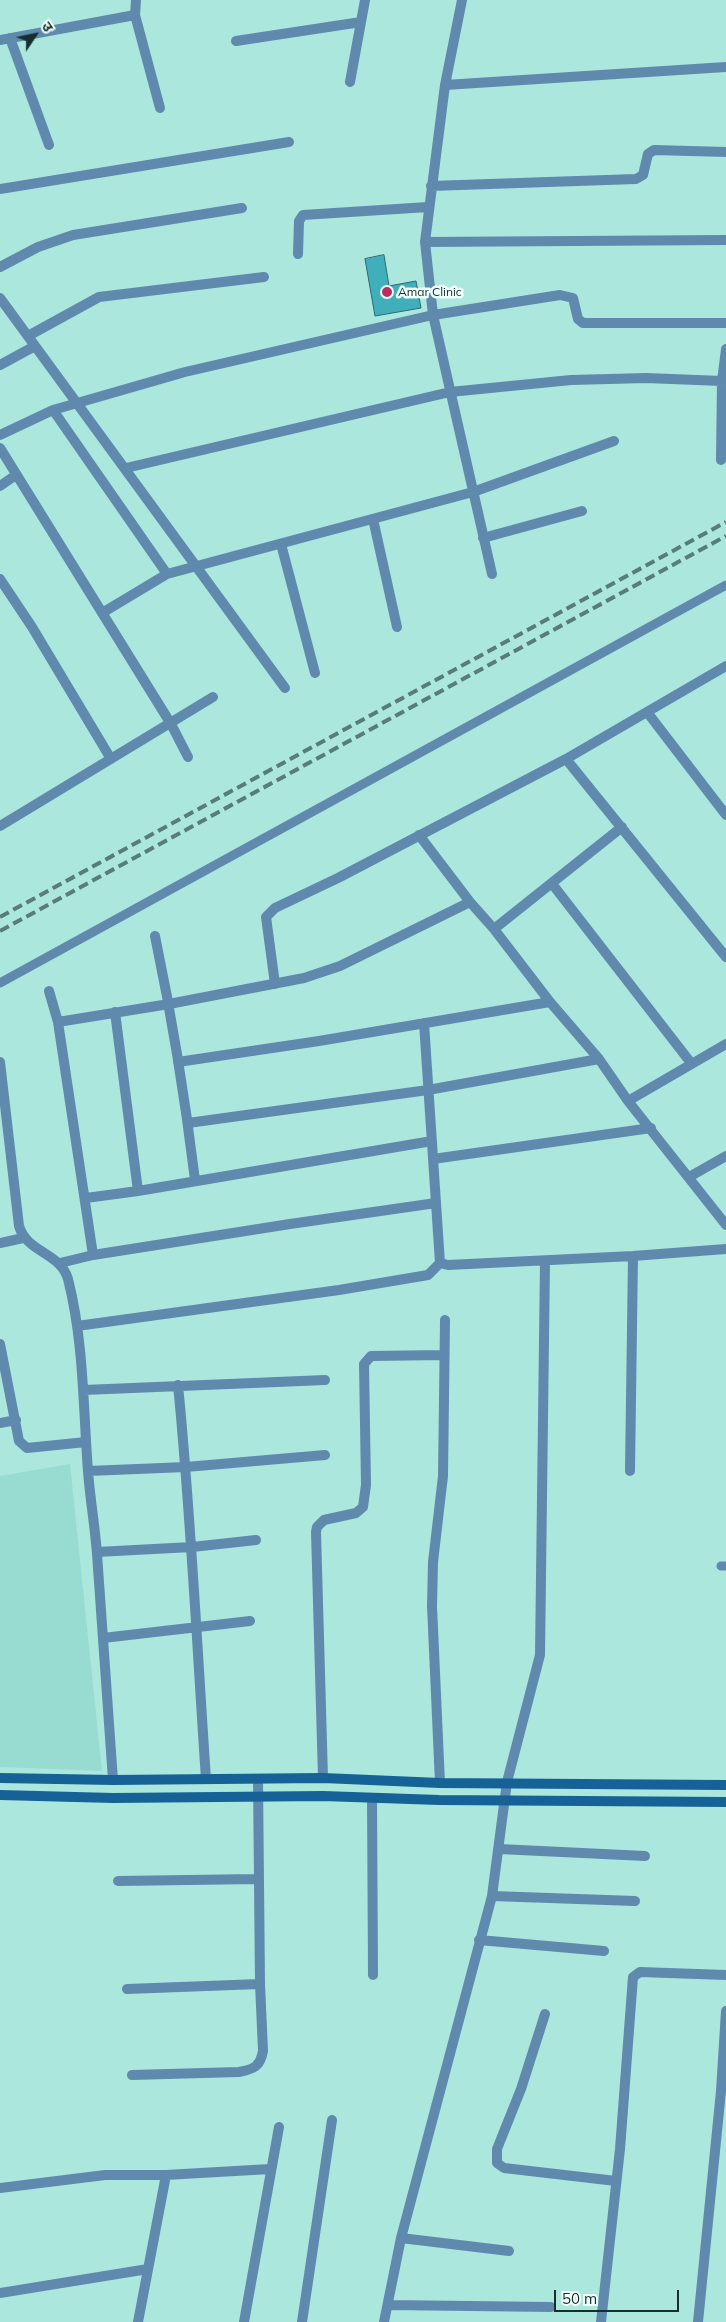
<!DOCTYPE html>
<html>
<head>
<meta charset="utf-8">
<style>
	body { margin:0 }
	#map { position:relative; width:726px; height:2322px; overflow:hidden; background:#ace7de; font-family:Mulish,"Noto Sans Devanagari",sans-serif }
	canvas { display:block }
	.north { position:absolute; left:10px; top:10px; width:50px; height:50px; -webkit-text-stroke:4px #eefffc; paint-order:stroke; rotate:56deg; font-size:14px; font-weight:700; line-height:20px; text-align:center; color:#172f2c }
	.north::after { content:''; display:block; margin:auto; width:18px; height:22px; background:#172f2c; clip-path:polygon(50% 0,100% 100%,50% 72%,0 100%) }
	.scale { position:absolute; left:554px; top:2290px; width:125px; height:22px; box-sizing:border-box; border:2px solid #172f2c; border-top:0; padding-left:6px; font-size:15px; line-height:18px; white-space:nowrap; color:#172f2c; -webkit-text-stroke:4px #eefffc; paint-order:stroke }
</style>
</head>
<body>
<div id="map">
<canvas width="726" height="2322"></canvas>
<div class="north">उ</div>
<div class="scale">50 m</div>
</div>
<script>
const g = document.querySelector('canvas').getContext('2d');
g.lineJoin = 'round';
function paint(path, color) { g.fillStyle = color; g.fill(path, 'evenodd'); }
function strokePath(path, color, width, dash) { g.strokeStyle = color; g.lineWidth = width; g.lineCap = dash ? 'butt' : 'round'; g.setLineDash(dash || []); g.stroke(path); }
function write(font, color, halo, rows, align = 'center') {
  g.font = font + ' Mulish,sans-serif'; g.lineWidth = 5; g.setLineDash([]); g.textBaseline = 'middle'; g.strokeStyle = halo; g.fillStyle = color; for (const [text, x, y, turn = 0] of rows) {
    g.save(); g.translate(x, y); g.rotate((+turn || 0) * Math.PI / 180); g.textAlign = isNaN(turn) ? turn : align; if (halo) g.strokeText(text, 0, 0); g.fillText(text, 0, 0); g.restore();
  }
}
paint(new Path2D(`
	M70,1464L102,1771L0,1767V1476Z`), '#98dbd1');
const building = new Path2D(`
	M384,255L389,286L416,281L421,308L375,316L365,259Z`);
paint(building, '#40afbb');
strokePath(building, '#2f696f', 1);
strokePath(new Path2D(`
	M0,983L726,585
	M721,1566H726`), '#5f8aae', 9);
strokePath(new Path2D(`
	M136,0L135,15L160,108
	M462,0L445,85L425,242L433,315L492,574
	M10,38L49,145
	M0,40L135,15
	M236,41L361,22
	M350,82L365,0
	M445,85L726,67
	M431,186L636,179L643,175L648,154L654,150L726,152
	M0,189L289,142
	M425,242L726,240
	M298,254L299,221L303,215L428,207
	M0,267L38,247L73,235L242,208
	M0,298L285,688
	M28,336L99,297L264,277
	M0,365L35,346
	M53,410L167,574
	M0,435L53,410L185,372L433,315L560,295L573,298L578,319L583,323H726
	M0,448L171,724L188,757
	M721,460L722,381L726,349
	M126,468L450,392L571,380L646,378L722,381
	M0,486L16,475
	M373,519L397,627
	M483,538L582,511
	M281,544L315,673
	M0,579L32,627L111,759
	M102,613L167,574L473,492L614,441
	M647,712L726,815
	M566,759L726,957
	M0,826L213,697
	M419,835L470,902L494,929L550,1002L599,1059L628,1101L726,1225
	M553,885L691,1063
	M494,929L622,827
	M155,936C172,1017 185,1098 195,1180
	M275,984L266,917L275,908L338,878L566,759L726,666
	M49,991L58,1022L93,1255
	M115,1012L138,1191
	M58,1022L169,1004L304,978L340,966L470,902
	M0,1062L19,1226C27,1253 60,1252 68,1279C84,1342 83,1407 88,1471C90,1499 95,1526 97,1554C103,1629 107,1705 113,1780
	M178,1062L319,1041L550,1002
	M628,1101L726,1044
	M188,1123L428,1090L599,1059
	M433,1159L651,1128
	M689,1177L726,1156
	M86,1198L138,1191L432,1141
	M0,1243L23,1238
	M60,1263L93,1255L290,1224L436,1203
	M440,1263L448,1265L633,1256L726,1249
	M77,1326L339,1290L428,1275L440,1263L424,1023
	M0,1344L19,1441L27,1448L86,1442
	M178,1385C191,1516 197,1648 206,1779
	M84,1390L325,1380
	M0,1423L16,1420
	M88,1471L186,1467L325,1455
	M630,1471L633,1256
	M97,1552L192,1547L256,1540
	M103,1638L250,1621
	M323,1778L316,1532L317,1527L324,1520L356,1513L363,1507L366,1485L364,1364L371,1356L444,1355
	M440,1783L432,1606L433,1562L443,1476L445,1320
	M372,1798L373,1975
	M499,1849L645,1856
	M118,1881L258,1879
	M492,1896L635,1901
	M479,1940L604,1951
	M127,1989L260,1984
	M545,2014L521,2089L497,2149V2163L504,2168L616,2181
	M132,2075L239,2072C254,2069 260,2067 263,2051L260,1984L258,1779
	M0,2188L105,2175H166L270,2169
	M401,2238L509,2251
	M0,2293L148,2269
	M388,2305L551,2307
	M138,2322L166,2175
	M244,2322L279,2127
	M302,2322L332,2120
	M384,2322L401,2238L492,1896L507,1782L540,1655L545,1261
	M601,2322L620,2149L633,1977L640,1972L726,1975
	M698,2322L721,2091L726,2011`), '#5f8aae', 10);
strokePath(new Path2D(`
	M0,1778L113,1780L323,1778L440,1783L726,1785
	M0,1795L113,1798L323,1796L439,1800L726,1802`), '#166296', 10);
strokePath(new Path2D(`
	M0,917L726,522
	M0,931L726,536`), '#567d78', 4, [10, 5]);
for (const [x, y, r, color] of [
	[387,292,6,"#ba2c5f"]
]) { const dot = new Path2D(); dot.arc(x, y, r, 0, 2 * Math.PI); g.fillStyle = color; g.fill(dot); strokePath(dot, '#eefffc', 2); }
write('12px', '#172f2c', '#eefffc', [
	["Amar Clinic",398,292]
], 'left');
</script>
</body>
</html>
